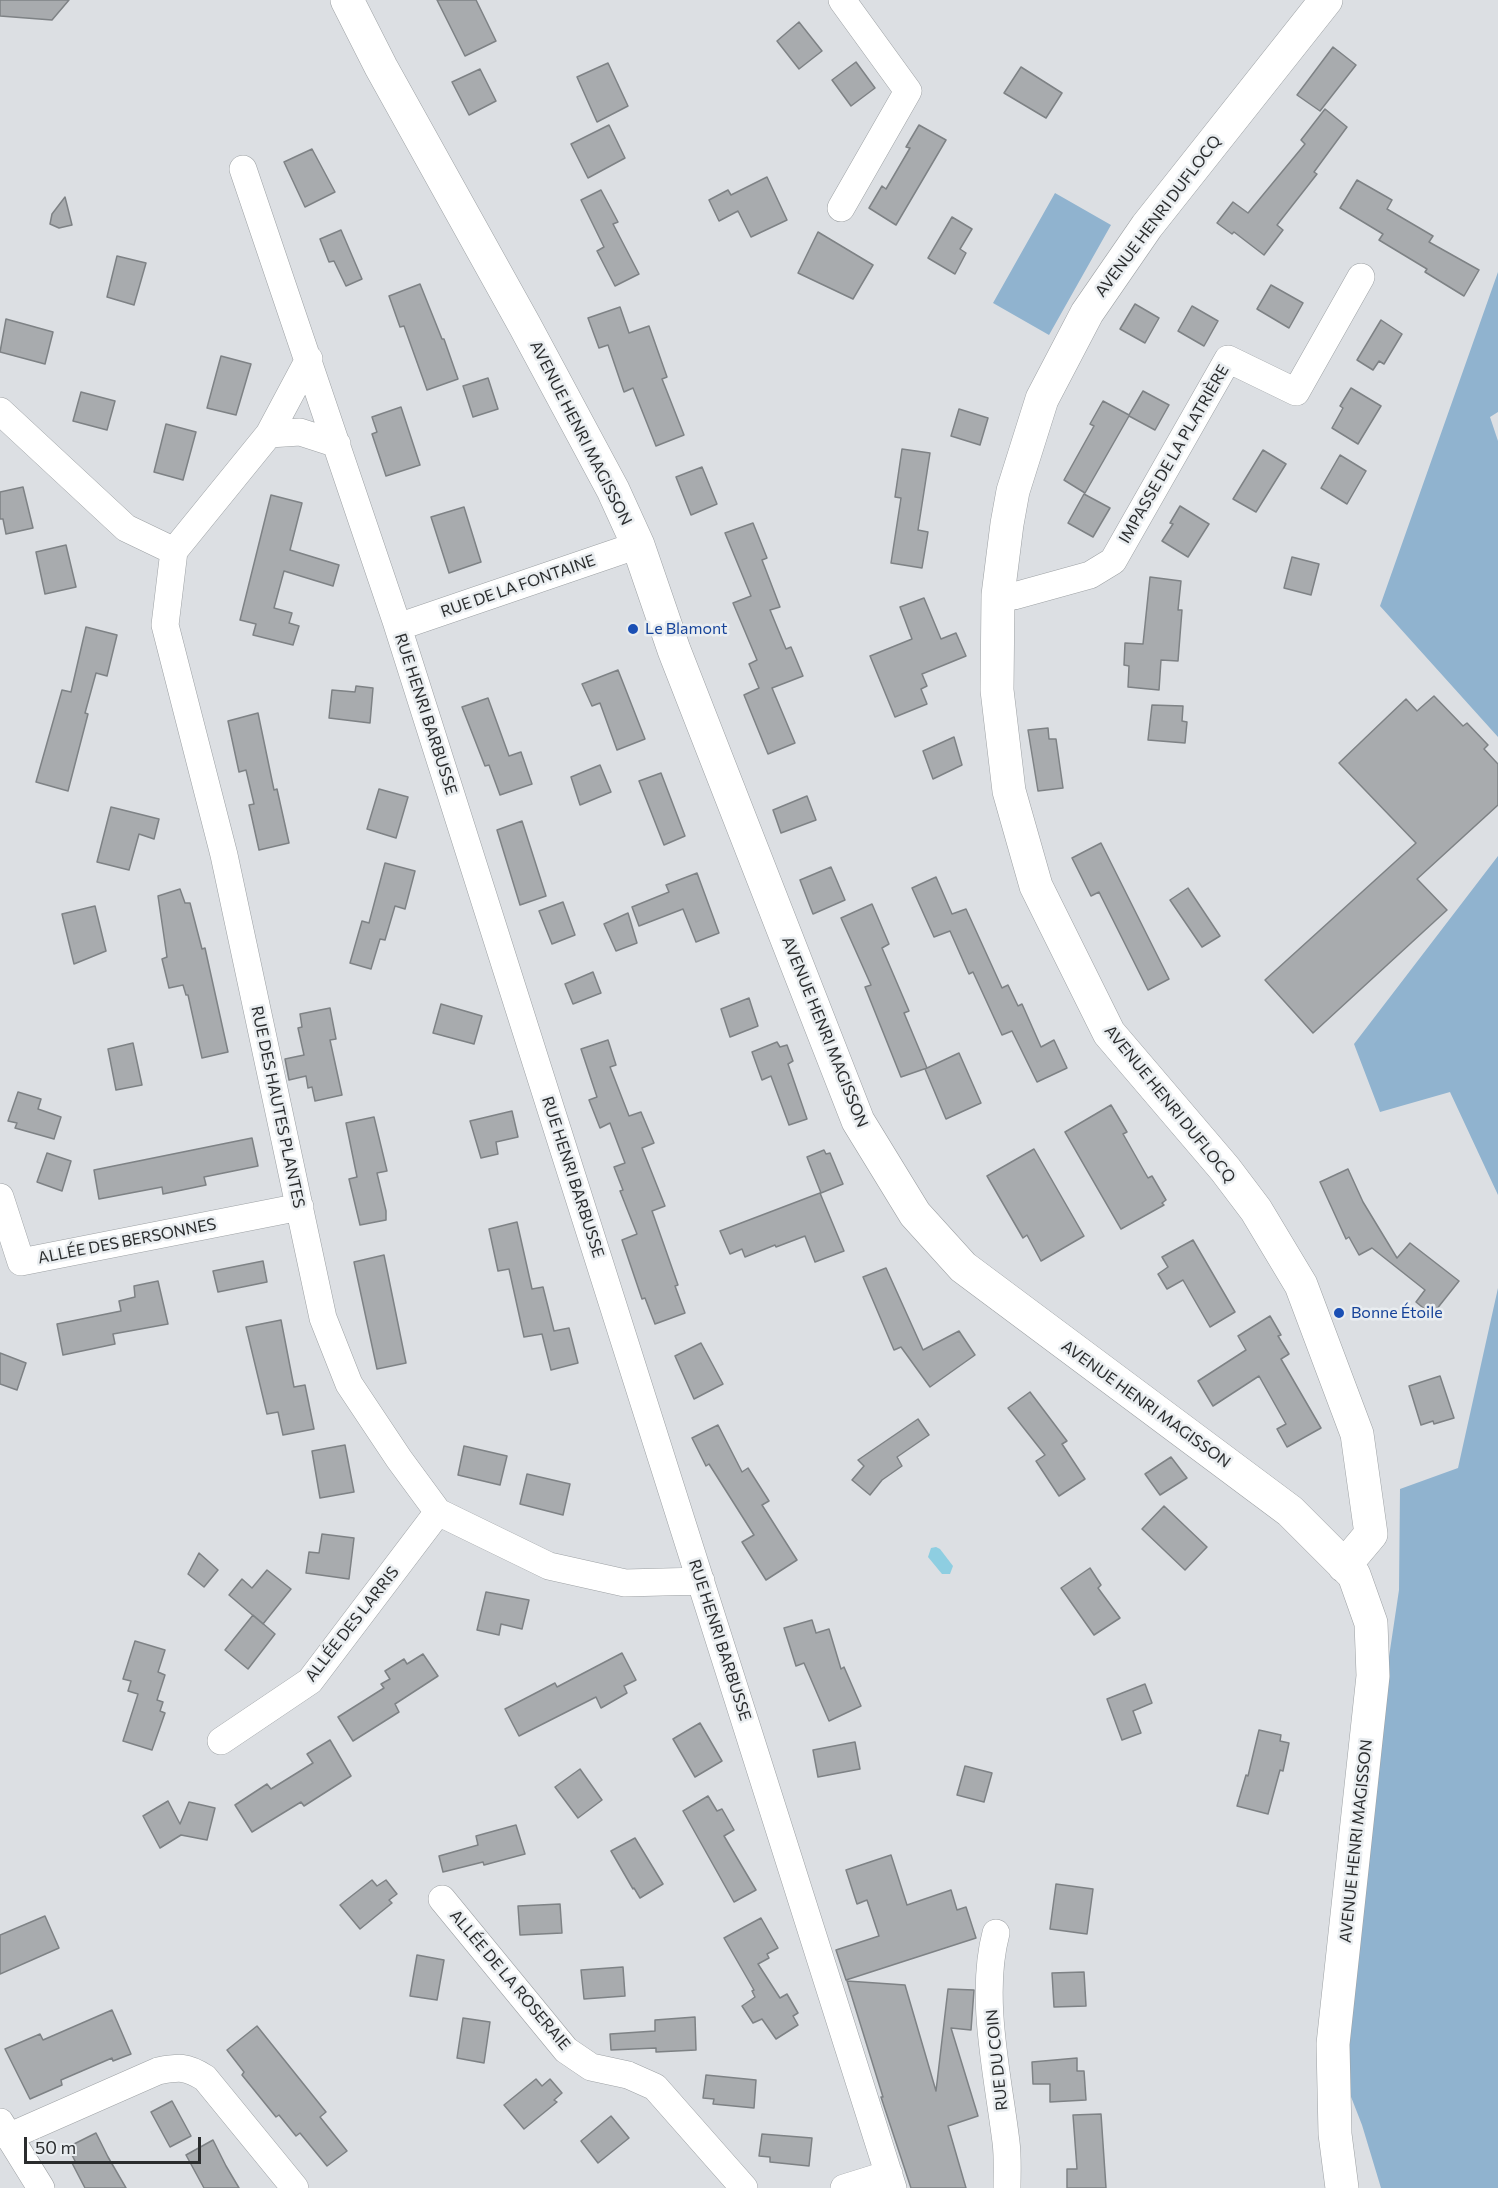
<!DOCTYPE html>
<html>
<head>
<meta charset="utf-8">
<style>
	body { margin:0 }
	#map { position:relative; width:1498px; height:2188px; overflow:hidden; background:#dcdfe3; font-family:Commissioner,sans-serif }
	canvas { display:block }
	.scale { position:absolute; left:24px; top:2137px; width:177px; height:27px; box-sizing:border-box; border:3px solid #2b2d2e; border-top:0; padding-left:8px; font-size:18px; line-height:21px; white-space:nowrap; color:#2b2d2e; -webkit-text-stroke:4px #e9edf0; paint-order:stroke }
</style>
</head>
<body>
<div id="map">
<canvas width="1498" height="2188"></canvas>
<div class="scale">50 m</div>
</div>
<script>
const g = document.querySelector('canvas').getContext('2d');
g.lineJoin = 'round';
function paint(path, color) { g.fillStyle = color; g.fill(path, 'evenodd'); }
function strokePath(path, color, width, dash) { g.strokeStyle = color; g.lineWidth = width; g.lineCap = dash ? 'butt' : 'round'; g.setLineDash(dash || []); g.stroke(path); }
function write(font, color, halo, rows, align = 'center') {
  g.font = font + ' Commissioner,sans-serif'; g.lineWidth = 5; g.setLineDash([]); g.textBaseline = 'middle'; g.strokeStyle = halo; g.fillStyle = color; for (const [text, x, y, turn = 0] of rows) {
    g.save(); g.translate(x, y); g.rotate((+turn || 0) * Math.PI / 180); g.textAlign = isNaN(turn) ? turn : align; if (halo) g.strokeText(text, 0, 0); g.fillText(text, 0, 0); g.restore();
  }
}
paint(new Path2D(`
	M1055,193L1111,225L1049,335L993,303Z
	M1498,272V412L1490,417L1498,441V737L1380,606Z
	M1498,856V1195L1450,1092L1380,1112L1354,1044Z
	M1498,1288V2188H1381L1362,2125L1346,2084L1374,1757L1399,1590L1400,1489L1458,1468Z`), '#90b3cf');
paint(new Path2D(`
	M936,1547L940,1549L953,1566L950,1574H942L928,1557L931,1548Z`), '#8ecee1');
const building = new Path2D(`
	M0,0H69L52,20L0,16Z
	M437,0H476L496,41L465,56Z
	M799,22L822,51L799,69L777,41Z
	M1333,47L1356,65L1320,111L1297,95Z
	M856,62L875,88L851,106L832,80Z
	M608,63L628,106L597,122L577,77Z
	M1021,67L1062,93L1046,118L1004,93Z
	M480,69L496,101L469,115L452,82Z
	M1325,109L1347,127L1314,172L1317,174L1277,225L1283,230L1264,255L1234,232L1232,234L1217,223L1233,202L1248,213L1305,144L1301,140Z
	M609,125L625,158L588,178L571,144Z
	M919,125L946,140L896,225L869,208L882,186L886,189L910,148L906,147Z
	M312,149L335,192L305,207L284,162Z
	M767,177L787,220L751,237L738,211L719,221L709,200L728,190L731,195Z
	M1357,180L1392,200L1387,209L1433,236L1429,242L1479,270L1464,296L1425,272L1427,269L1379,240L1383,234L1340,208Z
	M601,190L618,222L613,224L639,274L615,286L597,251L604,247L581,200Z
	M65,197L72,225L59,228L50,224L52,214Z
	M952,217L972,229L960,249L966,253L955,274L928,258Z
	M341,230L362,279L346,286L334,261L329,262L320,239Z
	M818,232L873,265L853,299L798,273Z
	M117,256L146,263L134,305L107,297Z
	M420,284L442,339H444L458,379L427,390L404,326L400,327L389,296Z
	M1271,285L1303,303L1289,328L1257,309Z
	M1135,304L1159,318L1145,343L1120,329Z
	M1192,306L1218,321L1204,346L1178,331Z
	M620,307L629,333L649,326L667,377L662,379L684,435L656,446L633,388L624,392L608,345L599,348L588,318Z
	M6,319L53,332L45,364L0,352Z
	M1381,320L1402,334L1384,364L1379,361L1373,370L1357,360Z
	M221,356L251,364L236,415L207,408Z
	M488,378L498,409L473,417L463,386Z
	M1351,388L1381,406L1358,444L1332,428L1343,408L1340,406Z
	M1143,391L1169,405L1155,430L1129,416L1085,493L1064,480L1094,426L1090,424L1103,401L1129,415Z
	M81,392L115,401L107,430L73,421Z
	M401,407L420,465L386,476L372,434L377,432L372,417Z
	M959,409L988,418L980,445L951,436Z
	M166,424L196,432L183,480L154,472Z
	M902,449L930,453L918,530L928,532L922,568L891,563L901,498L895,497Z
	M1263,450L1286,464L1256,512L1233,499Z
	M1340,455L1366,471L1347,504L1321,488Z
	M702,467L717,504L691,515L676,477Z
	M23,487L33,528L6,534L3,519H0V492Z
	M1084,494L1110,508L1093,537L1068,523Z
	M271,495L302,503L290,550L339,565L333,586L284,571L274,608L292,613L289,623L299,626L293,645L253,635L256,624L240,620Z
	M1180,506L1209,524L1188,557L1162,541L1173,524L1170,523Z
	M464,507L481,562L449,573L431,517Z
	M753,523L767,558L762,560L780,607L770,610L786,649L791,647L803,676L772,688L795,743L768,754L744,695L759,688L749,664L757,660L733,603L751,596L725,533Z
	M66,545L76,587L45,594L36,552Z
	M1292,557L1319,564L1311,595L1284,588Z
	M1150,577L1181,581L1178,610H1182L1178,661L1161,660L1159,690L1128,687L1129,666L1124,665L1125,643L1143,644Z
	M924,598L941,639L956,633L966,656L922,674L927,686L921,689L927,704L895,717L870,656L912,639L900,607Z
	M86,627L117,635L107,676L96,673L85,713L88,714L68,791L36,782L62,690L71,692Z
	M618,670L645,739L617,750L600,703L592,706L582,684Z
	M356,686L373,688L370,723L329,718L332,690L355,692Z
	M1434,696L1463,726L1467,723L1488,745L1484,749L1498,764V805L1417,879L1447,910L1313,1033L1265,980L1416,843L1339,763L1406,699L1417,711Z
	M488,698L509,756L521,752L532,784L500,795L489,765L485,766L462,707Z
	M1152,705L1183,706L1182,721L1187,722L1185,743L1148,740Z
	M258,713L274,790L277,789L289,843L259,850L249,805L254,804L246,770L239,772L228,721Z
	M1048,728L1049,739H1056L1063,788L1038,791L1028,730Z
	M954,737L962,765L933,779L923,751Z
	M600,765L611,792L580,805L571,777Z
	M661,773L685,836L664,845L639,781Z
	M379,789L408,797L396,838L367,829Z
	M807,796L816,820L781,833L773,810Z
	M111,807L159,819L154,839L139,834L129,870L97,862Z
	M522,821L546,896L520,905L497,830Z
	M1101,843L1169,979L1148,990L1099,892L1091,896L1072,858Z
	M385,863L415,871L405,909L395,906L385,940L380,939L371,969L350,963L362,921L369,923Z
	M831,867L845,900L813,914L800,880Z
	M697,873L719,933L696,942L683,909L639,926L632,907L669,892L666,885Z
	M936,877L952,914L966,909L1002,988L1008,985L1018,1006L1022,1004L1041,1047L1054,1040L1067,1068L1037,1082L1012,1031L1002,1035L973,972L969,974L950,931L934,937L912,888Z
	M1188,888L1220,936L1202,947L1170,900Z
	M180,889L185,903H190L202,949L205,948L228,1052L202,1058L188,995H186L183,985L169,988L162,959L167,957L158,896Z
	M563,902L575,935L552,944L539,911Z
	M872,904L889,944L882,948L909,1011L904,1013L927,1068L901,1077L865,987L871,985L841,918Z
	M95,906L106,951L74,964L62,914Z
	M628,913L637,943L616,951L604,924Z
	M593,972L601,993L573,1004L565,984Z
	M749,998L758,1026L730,1037L721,1009Z
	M441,1004L482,1016L474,1044L433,1033Z
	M330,1008L336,1039L330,1040L342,1095L315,1101L312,1087L308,1088L306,1076L289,1080L285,1059L304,1055L298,1028L302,1027L300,1014Z
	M608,1040L616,1065L610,1067L629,1116L641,1112L654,1143L642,1148L665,1206L652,1211L678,1285L675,1286L685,1313L655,1324L645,1298L642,1299L622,1240L637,1234L620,1191L623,1190L614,1167L625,1163L610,1123L600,1128L589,1100L597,1097L581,1049Z
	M777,1042L780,1047L787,1045L793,1061L788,1064L807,1119L789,1125L771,1076L762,1080L752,1052Z
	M133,1043L142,1085L116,1090L108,1049Z
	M959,1053L981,1103L946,1119L925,1069Z
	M18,1092L41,1099L38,1109L61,1117L54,1139L15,1128L17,1123L8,1121Z
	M1111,1105L1127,1132L1123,1134L1148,1178L1152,1176L1166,1200L1162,1203L1164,1205L1121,1229L1065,1132Z
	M512,1111L518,1137L496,1142L498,1154L481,1158L470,1121Z
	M374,1117L387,1171L377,1173L386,1211V1220L360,1225L349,1179L357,1177L346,1123Z
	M252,1138L258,1166L204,1177L206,1185L163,1194L162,1187L99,1199L94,1170Z
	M1034,1149L1084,1236L1041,1261L1027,1235L1023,1238L987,1176Z
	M824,1150L826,1154L830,1153L843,1184L821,1193L807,1157Z
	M47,1153L71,1161L62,1191L37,1182Z
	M1348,1169L1363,1202L1397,1258L1410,1243L1459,1281L1432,1315L1416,1302L1425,1290L1372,1248L1359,1255L1349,1237L1346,1239L1320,1182Z
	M820,1193L844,1251L815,1262L805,1236L776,1247L775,1245L745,1257L742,1249L730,1254L720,1231Z
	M517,1222L532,1289L543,1287L554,1331L569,1328L578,1363L551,1370L542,1334L524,1337L509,1269L498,1271L489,1229Z
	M1193,1240L1235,1312L1210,1327L1183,1280L1167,1289L1158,1274L1168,1267L1162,1257Z
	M384,1255L406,1363L377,1369L354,1262Z
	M263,1261L267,1282L218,1292L213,1271Z
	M886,1268L923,1350L959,1331L975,1355L930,1387L901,1347L894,1350L863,1277Z
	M158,1281L168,1324L113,1334L115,1344L63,1355L57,1324L121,1311L119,1301L135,1297L134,1286Z
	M1270,1316L1281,1335L1278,1336L1289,1354L1281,1359L1321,1428L1287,1447L1277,1429L1286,1424L1259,1376L1213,1406L1198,1381L1246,1350L1238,1336Z
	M281,1320L294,1387L305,1385L314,1429L283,1435L278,1412L267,1414L246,1327Z
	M701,1343L723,1384L694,1399L675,1356Z
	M0,1353L26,1363L17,1390L0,1384Z
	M1440,1376L1454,1418L1434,1424L1433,1421L1421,1425L1409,1386Z
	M1030,1392L1067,1441L1062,1444L1085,1479L1059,1496L1036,1461L1045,1455L1008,1408Z
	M918,1419L929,1435L897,1457L902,1466L882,1480L870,1495L852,1480L864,1466L858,1460Z
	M718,1425L742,1472L748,1468L769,1501L762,1505L797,1560L766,1580L742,1542L754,1535L709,1464L706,1466L692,1438Z
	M345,1445L354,1492L320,1498L312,1451Z
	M464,1446L507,1456L500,1485L458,1475Z
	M1171,1457L1187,1478L1160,1495L1145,1474Z
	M527,1474L570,1484L563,1515L520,1504Z
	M1164,1506L1207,1547L1185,1570L1142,1529Z
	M322,1534L354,1538L349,1579L306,1573L309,1552L319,1553Z
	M199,1553L218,1570L204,1587L188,1574Z
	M1090,1568L1101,1585L1098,1588L1120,1618L1094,1635L1061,1588Z
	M267,1570L291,1589L263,1624L229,1595L242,1579L252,1588Z
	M486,1592L529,1600L522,1629L501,1624L499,1635L477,1630Z
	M253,1615L275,1634L248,1669L225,1650Z
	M812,1620L816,1633L829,1629L841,1669L844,1667L861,1706L829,1721L804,1663L796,1666L784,1628Z
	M135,1641L165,1650L158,1672L165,1675L157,1700L163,1702L160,1711L165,1713L152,1750L123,1741L138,1694L128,1691L131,1681L123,1679Z
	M622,1653L636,1680L624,1686L627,1693L601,1708L596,1697L519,1736L505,1709L555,1683L557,1687Z
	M423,1654L438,1676L395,1704L399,1712L353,1741L338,1717L384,1688L381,1684L390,1679L385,1671L404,1659L407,1664Z
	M1145,1684L1152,1703L1133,1711L1141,1733L1122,1740L1107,1699Z
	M700,1723L722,1761L695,1777L673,1739Z
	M1259,1730L1281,1735L1280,1741L1289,1743L1283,1771L1280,1770L1268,1814L1237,1806L1246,1775L1248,1776Z
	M330,1740L351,1776L304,1806L301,1802L252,1832L235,1805L267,1784L271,1789L313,1763L307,1754Z
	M855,1742L860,1769L818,1777L813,1750Z
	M965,1766L992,1773L984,1802L957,1795Z
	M580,1769L602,1800L578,1818L555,1787Z
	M708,1796L717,1811L722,1809L734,1830L724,1836L756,1890L734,1902L683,1811Z
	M168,1801L180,1824L189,1802L215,1808L207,1840L181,1835L160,1848L143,1816Z
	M516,1825L525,1854L484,1865L483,1862L443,1872L439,1856L478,1845L476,1836Z
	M635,1838L663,1884L640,1898L634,1888L633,1889L611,1851Z
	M891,1855L907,1905L951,1890L957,1910L966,1907L976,1938L846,1980L836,1950L879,1936L867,1900L857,1904L846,1870Z
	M372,1880L377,1886L386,1880L397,1894L389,1900L392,1903L360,1929L340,1905Z
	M1056,1884L1093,1889L1087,1934L1050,1929Z
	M560,1904L562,1933L520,1935L518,1906Z
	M45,1916L59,1948L0,1974V1935Z
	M761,1918L778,1948L767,1954L769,1958L758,1964L780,1998L787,1994L798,2013L793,2016L798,2025L776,2039L762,2019L753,2023L742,2006L755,1997L752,1991L754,1990L724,1938Z
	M417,1955L444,1960L437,2000L410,1996Z
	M623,1967L625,1996L584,1999L581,1970Z
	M1084,1972L1086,2006L1054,2007L1052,1973Z
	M847,1981L905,1985L936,2091L948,1989L974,1990L971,2030L951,2028L978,2116L948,2126L966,2188H911L881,2097H883Z
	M112,2010L131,2054L113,2061L112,2058L61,2080L62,2085L30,2099L5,2049L40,2034L43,2040Z
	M695,2017L696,2050L656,2052V2048L611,2050L610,2034L655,2031V2020Z
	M463,2018L490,2022L484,2063L457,2058Z
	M257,2026L326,2112L320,2117L347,2151L327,2166L300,2133L296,2136L279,2115L276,2117L242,2075L244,2072L227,2050Z
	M1077,2058V2071H1084L1086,2100L1050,2102V2084H1033L1032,2062Z
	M706,2075L756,2080L754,2108L713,2104L714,2099L703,2098Z
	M536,2079L542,2086L550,2079L562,2093L554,2100L557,2102L524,2129L504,2105Z
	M172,2101L191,2136L170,2147L151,2112Z
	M1101,2114L1106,2188H1067V2169H1077L1073,2115Z
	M611,2116L629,2138L598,2163L581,2141Z
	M96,2133L108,2157L126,2188H85L72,2163L75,2161L68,2147Z
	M762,2134L812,2138L809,2166L770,2162V2157L759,2156Z
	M213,2140L226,2166L239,2188H204L186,2155Z`);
paint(building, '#a8abae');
strokePath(building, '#7e8285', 1.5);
const street = new Path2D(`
	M243,169L396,621L893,2188
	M841,208L908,91L842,0
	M309,359L269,434L174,551L165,625L224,855L323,1318L349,1384L399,1459L438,1512L549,1566L625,1583L701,1581
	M0,411L126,528L174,551
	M269,434L300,432L337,444
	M998,595L1014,596L1090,575L1113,561L1228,359L1296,392L1361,277
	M398,627L638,545
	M0,1197L21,1262L300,1207
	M221,1741L310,1681L438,1512
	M442,1899L566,2050L591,2067L628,2075L655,2087L744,2188
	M996,1933C979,1997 998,2076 1006,2142C1008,2157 1007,2173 1007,2188
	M0,2122L41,2188
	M8,2137L158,2071C179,2067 186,2066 205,2078L295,2188
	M844,2188L889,2174`);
const secondary = new Path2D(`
	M347,0L381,67L525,326L613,490L638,545L674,650L858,1121L915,1214L963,1267L1290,1511L1354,1575L1371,1623L1373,1676L1333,2044L1335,2134L1342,2188
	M1326,0L1147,226L1087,313L1042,399L1013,491L1007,524L998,595L997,690L1009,791L1036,886L1109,1033L1225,1169L1256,1210L1301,1285L1357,1434L1371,1534L1344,1566`);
strokePath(street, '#9da1a4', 28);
strokePath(secondary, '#9da1a4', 34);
strokePath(street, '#fff', 27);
strokePath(secondary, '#fff', 33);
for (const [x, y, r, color] of [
	[633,629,6,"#1a4fb4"],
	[1339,1313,6,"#1a4fb4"]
]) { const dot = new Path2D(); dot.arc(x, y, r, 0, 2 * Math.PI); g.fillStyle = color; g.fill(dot); strokePath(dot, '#e9edf0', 2); }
write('16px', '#2b2d2e', '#e9edf0', [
	["AVENUE HENRI DUFLOCQ",1158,216,-53],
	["AVENUE HENRI MAGISSON",581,433,63],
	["IMPASSE DE LA PLATRIÈRE",1174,454,-60],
	["RUE DE LA FONTAINE",518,586,-19],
	["RUE HENRI BARBUSSE",426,714,72],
	["AVENUE HENRI MAGISSON",825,1032,68],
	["AVENUE HENRI DUFLOCQ",1170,1104,51],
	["RUE DES HAUTES PLANTES",278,1107,78],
	["RUE HENRI BARBUSSE",573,1177,72],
	["ALLÉE DES BERSONNES",127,1241,-11],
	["AVENUE HENRI MAGISSON",1146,1404,36],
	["ALLÉE DES LARRIS",352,1624,-52],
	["RUE HENRI BARBUSSE",720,1640,72],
	["AVENUE HENRI MAGISSON",1356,1841,-84],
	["ALLÉE DE LA ROSERAIE",510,1980,50],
	["RUE DU COIN",997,2060,-96]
]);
write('16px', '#164399', '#e9edf0', [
	["Le Blamont",645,629],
	["Bonne Étoile",1351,1313]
], 'left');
</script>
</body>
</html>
